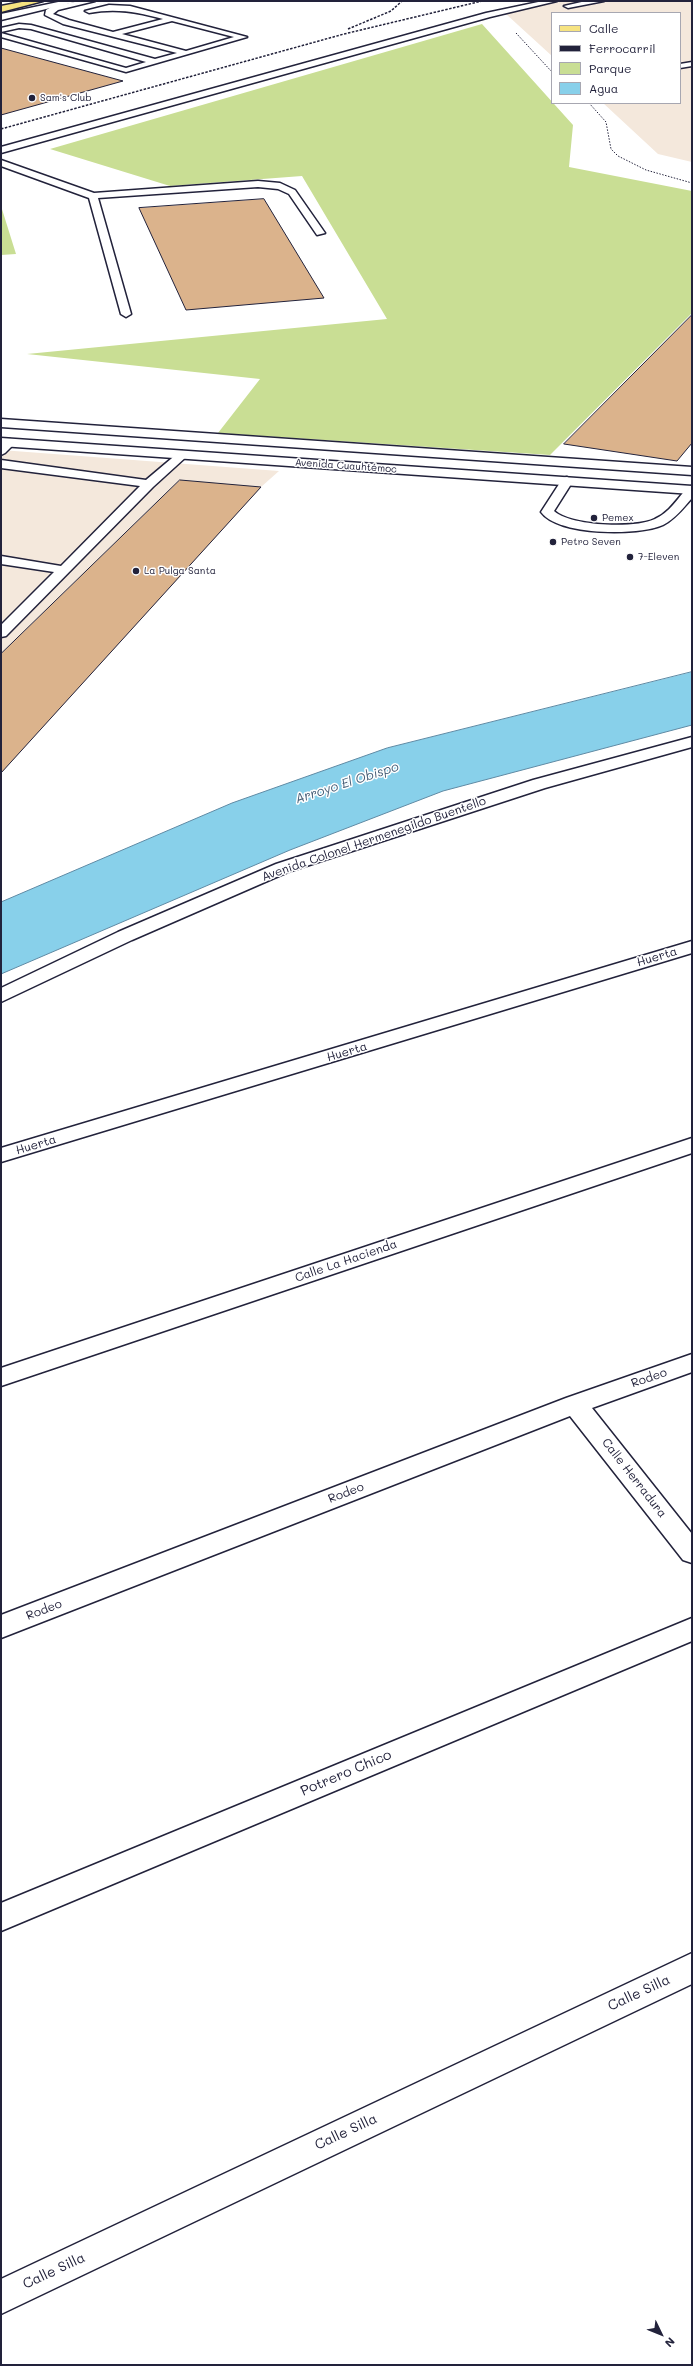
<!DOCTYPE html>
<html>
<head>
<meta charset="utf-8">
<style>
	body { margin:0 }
	#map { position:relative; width:693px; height:2366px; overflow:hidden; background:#fff; font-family:Mali,sans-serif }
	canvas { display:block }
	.frame { position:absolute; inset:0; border:2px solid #22223b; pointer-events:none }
	.legend { position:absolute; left:551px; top:12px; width:130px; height:92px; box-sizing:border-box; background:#fff; border:1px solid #a7a7b1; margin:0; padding:5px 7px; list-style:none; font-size:12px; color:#22223b }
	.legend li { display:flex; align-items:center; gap:8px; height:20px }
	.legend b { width:20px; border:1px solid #a7a7b1 }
	.north { position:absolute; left:641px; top:2314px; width:40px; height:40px; -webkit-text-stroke:3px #fff; paint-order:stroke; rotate:133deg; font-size:11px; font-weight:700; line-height:16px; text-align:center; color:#22223b }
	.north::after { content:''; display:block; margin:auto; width:14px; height:18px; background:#22223b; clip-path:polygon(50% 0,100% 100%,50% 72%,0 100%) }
</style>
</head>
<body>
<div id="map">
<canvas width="693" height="2366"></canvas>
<div class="frame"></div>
<ul class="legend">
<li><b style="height:5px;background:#f6e381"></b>Calle</li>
<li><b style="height:5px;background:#22223b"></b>Ferrocarril</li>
<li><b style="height:11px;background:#c9de94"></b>Parque</li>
<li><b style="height:11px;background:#88d0ea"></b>Agua</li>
</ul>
<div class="north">N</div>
</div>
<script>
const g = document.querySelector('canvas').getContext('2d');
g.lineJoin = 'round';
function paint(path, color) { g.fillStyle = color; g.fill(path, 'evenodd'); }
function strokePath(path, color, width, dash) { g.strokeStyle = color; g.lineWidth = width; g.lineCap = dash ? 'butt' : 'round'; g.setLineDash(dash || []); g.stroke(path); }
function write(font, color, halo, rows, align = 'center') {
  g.font = font + ' Mali,sans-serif'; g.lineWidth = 3; g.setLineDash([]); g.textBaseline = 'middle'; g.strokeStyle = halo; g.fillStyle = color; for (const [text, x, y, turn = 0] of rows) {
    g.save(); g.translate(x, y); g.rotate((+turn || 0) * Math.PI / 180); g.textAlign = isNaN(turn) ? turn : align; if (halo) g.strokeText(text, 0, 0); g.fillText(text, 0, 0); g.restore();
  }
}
paint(new Path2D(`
	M563,1H692V162L658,154L603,103H680V13H552V56L506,14Z
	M1,450L279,471L261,487L1,773Z`), '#f4e8dc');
paint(new Path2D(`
	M482,24L573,125L569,167L692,191V313L550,455L218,433L260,379L27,354L387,319L302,176L170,186L50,149Z
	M1,206L16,254L1,255Z`), '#c9de94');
const water = new Path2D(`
	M692,672V725L443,791L290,850L1,974V902L232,803L387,748Z`);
paint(water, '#88d0ea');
strokePath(water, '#5f8aa4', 1);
const building = new Path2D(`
	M1,48L123,81L1,115Z
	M264,199L324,298L186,310L139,208Z
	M692,315V443L677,461L564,444Z
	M180,480L261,487L1,773V654Z`);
paint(building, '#dbb38c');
strokePath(building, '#22223b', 1);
const service = new Path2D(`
	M80,1H95L58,10L53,14L69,20L113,32L163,19C137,12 116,8 89,13L85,11L109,5L130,6L247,37L126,72L1,37V33L126,68L146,62L31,29L19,28L1,32V28L19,24L31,25L155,59L177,53L63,24L45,15L46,10L53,6ZM172,21L234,37L186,51L122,34Z
	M543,1H557L490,17L1,153V147L486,13Z
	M586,1H604L568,8L564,6Z
	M692,62V66L680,68V64Z
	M1,160L94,193L258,181L280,183L295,190L325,233L317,235L289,194L278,189L258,187L98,198L131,314L126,317L121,314L89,198L1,166Z
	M10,439L16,442L5,453L1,455V444Z
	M182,451L188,455L186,457L153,487L6,636L1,637V625L54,572L1,564V556L61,566L140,486L1,468V460L146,480L178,453Z
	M567,477L573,481L554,511C571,526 634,529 655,519C669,513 678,498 688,487L692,486V498C684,507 675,519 663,525C639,536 558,536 541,512L563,478Z`);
const minor = new Path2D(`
	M692,941V953L1,1162V1148Z
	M692,1138V1153L1,1386V1368Z
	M692,1354V1372L592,1408L692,1534V1563L683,1560L570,1416L1,1638V1615L566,1398Z
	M692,1618V1641L1,1931V1903Z
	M692,1953V1984L1,2314V2279Z`);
const tertiary = new Path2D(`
	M692,737V747L545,788L288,872L132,940L1,1002V988L118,932L276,864L533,780Z`);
const secondary = new Path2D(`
	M63,1H79L1,20V14Z
	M1,419L692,467V475L1,427Z
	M1,438L692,486V494L1,446Z`);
const primary = new Path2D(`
	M27,1H43L1,12V6Z`);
strokePath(service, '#22223b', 3);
strokePath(minor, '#22223b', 3);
strokePath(tertiary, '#22223b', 3);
strokePath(secondary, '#22223b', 3);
strokePath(primary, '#22223b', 3);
strokePath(new Path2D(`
	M516,33L552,72
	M589,103L606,122L611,149L618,156L646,170L692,183`), '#22223b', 1, [1.5, 1.5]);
paint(service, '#fff');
paint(minor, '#fff');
paint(tertiary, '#fff');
paint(secondary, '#fff');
paint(primary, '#f6e381');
strokePath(new Path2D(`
	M348,29L391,11L402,1
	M1,129L344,34L482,1`), '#22223b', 1.5, [2.5, 1.5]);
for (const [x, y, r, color] of [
	[32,98,4,"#22223b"],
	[594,518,4,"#22223b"],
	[553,542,4,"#22223b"],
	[630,557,4,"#22223b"],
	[136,571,4,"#22223b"]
]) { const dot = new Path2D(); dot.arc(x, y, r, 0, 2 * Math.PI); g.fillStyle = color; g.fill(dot); strokePath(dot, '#fff', 1.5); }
write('10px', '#22223b', '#fff', [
	["Sam's Club",40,98],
	["Pemex",602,518],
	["Petro Seven",561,542],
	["7-Eleven",638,557],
	["La Pulga Santa",144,571]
], 'left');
write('10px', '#22223b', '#fff', [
	["Avenida Cuauhtémoc",346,466,4]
]);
write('12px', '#22223b', '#fff', [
	["Avenida Colonel Hermenegildo Buentello",374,839,-19],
	["Huerta",657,957,-17],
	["Huerta",347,1052,-17],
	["Huerta",36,1145,-17],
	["Calle La Hacienda",346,1261,-19],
	["Rodeo",649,1378,-19],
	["Calle Herradura",634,1478,52],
	["Rodeo",346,1493,-21],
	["Rodeo",44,1610,-21]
]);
write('italic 13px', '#465f78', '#fff', [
	["Arroyo El Obispo",347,783,-18]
]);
write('14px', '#22223b', '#fff', [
	["Potrero Chico",346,1773,-23],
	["Calle Silla",639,1993,-25],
	["Calle Silla",346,2132,-25],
	["Calle Silla",54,2271,-25]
]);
</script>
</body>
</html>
